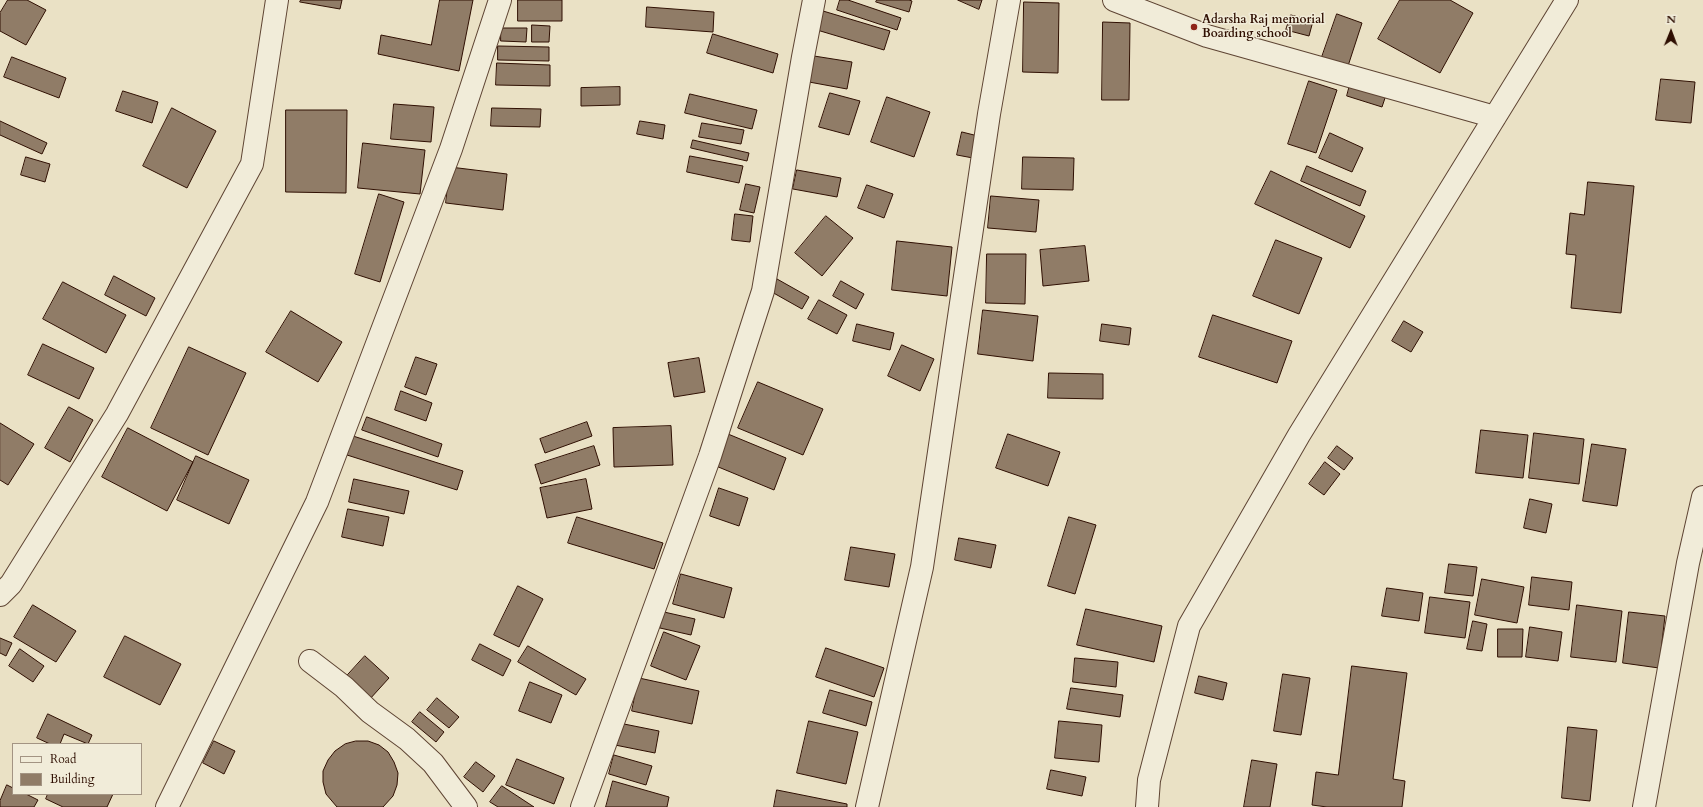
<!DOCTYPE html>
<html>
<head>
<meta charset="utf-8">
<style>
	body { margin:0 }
	#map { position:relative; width:1703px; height:807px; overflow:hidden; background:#eae1c5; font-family:Cardo,serif }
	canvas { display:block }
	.legend { position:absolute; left:12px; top:743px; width:130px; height:52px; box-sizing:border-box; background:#f1ecd9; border:1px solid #a39483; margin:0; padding:5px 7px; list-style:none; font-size:12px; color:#2f0f02 }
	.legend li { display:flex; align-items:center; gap:8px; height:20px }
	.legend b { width:20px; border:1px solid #a39483 }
	.north { position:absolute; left:1651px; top:12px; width:40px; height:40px; -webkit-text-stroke:3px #f1ecd9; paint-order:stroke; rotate:1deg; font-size:11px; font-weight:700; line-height:16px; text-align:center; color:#2f0f02 }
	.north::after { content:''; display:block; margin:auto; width:14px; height:18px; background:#2f0f02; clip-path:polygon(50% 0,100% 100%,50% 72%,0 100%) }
</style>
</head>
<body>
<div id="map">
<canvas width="1703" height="807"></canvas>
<ul class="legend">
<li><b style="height:5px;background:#f1ecd9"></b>Road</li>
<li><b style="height:11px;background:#907c67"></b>Building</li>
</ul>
<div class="north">N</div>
</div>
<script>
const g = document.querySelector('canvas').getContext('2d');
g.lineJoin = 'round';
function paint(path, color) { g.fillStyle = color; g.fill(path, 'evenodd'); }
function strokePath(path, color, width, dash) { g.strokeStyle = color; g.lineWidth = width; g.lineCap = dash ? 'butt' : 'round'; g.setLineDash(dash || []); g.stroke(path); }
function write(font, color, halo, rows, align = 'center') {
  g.font = font + ' Cardo,serif'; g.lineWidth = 3; g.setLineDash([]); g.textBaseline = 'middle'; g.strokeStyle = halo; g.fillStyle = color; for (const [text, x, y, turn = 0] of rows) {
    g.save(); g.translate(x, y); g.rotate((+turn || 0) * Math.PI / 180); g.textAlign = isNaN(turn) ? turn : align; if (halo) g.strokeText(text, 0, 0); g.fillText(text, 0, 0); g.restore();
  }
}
const building = new Path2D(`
	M8,0H27L46,10L26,45L0,31V13Z
	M301,0H342L340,9L300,2Z
	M440,0H473L459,71L378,54L381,35L431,45Z
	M518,0H562V21H518Z
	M840,0H848L901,18L897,30L837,10Z
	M877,0H909L912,1L909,12L876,2Z
	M958,0H982L979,9Z
	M1400,0H1450L1473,13L1440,73L1378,39Z
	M1024,2L1059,3L1058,73L1023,72Z
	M647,7L714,12L713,32L646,27Z
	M823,11L890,31L884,50L817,30Z
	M1337,14L1362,23L1348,66L1322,57Z
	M1291,15L1313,21L1309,36L1286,30Z
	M1103,22L1130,23L1129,100H1102Z
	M532,25L550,26L549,42H532Z
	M501,28H527L526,42L501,41Z
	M713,34L778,54L773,73L707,53Z
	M498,46L549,47V61L498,60Z
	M814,56L852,62L847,89L809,82Z
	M12,57L66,78L59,98L4,77Z
	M497,63L550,65V86L496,85Z
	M1661,79L1695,82L1691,123L1656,120Z
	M1309,81L1337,90L1316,153L1288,144Z
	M1351,81L1387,92L1382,107L1347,96Z
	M620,87V105L581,106V88Z
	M123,91L158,102L152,123L116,111Z
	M830,93L860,101L849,135L819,127Z
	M690,94L757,110L752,129L685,113Z
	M887,97L930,112L914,157L871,142Z
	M394,104L434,107L431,142L391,139Z
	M172,108L216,131L187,188L143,166Z
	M492,108L541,109L540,127L491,126Z
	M286,110H347L346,193L286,192Z
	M0,121L47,143L42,154L0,135Z
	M640,121L665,125L663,139L637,134Z
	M702,123L744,130L741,144L699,137Z
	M962,132L978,136L973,158L957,155Z
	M1330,133L1363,148L1352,172L1319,158Z
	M693,140L749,153L747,161L691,148Z
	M363,143L425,150L420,194L358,188Z
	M690,156L743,166L739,183L687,172Z
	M26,157L50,164L45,182L21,175Z
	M1023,157L1074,158L1073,190L1022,189Z
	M1307,166L1366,191L1360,206L1301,181Z
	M450,167L507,174L503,210L446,203Z
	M797,170L841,178L837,197L793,189Z
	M1271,171L1365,216L1350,248L1255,204Z
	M1588,182L1634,186L1621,313L1571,308L1576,255L1566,254L1570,213L1584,215Z
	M746,184L760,187L754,213L740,210Z
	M867,185L893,194L884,218L858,208Z
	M379,194L404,202L380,282L355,274Z
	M991,196L1039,200L1036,232L988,228Z
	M735,214L753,216L750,242L732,240Z
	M826,216L853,238L822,276L795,253Z
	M1276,240L1322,258L1299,314L1253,296Z
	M897,241L952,247L947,296L892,290Z
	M1085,246L1089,281L1043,286L1040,250Z
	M987,254H1026L1025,304L986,303Z
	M114,276L155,298L146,316L105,295Z
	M777,279L809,297L802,309L770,291Z
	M841,281L864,294L856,309L833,296Z
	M63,282L126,315L106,353L43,319Z
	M819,300L847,315L837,334L808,319Z
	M983,310L1038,316L1033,361L978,354Z
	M291,311L342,342L318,382L266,352Z
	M1213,315L1292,341L1277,383L1199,357Z
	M1404,321L1423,332L1411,352L1392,341Z
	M857,324L894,333L890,350L853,341Z
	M1102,324L1131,328L1129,345L1100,341Z
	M43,344L94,368L79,399L28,375Z
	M902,345L934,359L920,391L888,376Z
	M189,347L246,373L208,455L151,428Z
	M416,357L437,364L426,395L405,387Z
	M699,358L705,392L674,397L668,363Z
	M1049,373L1103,374V399L1048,398Z
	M758,382L823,409L803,455L738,428Z
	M401,391L432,403L426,421L395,410Z
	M69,407L93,420L70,462L45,448Z
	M367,417L442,444L438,457L362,430Z
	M587,422L592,436L545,453L540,439Z
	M0,423L34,444L8,485L0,480Z
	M671,426L673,465L614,467L613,428Z
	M128,428L193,462L167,511L102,477Z
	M1481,430L1528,435L1523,478L1476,473Z
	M1534,433L1584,439L1579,484L1529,478Z
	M728,434L786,458L774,490L716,466Z
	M1008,434L1060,452L1048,486L996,468Z
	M353,436L463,471L457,490L347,455Z
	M1592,444L1626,449L1617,506L1583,501Z
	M594,446L600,465L541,484L535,465Z
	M1337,446L1353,458L1344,470L1328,458Z
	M196,456L249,480L229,524L177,500Z
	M1325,462L1340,474L1324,495L1309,484Z
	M354,479L409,491L404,514L349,502Z
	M586,479L592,509L547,518L540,488Z
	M719,488L748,498L739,526L710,516Z
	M1530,499L1552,504L1546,533L1524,528Z
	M348,509L389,517L383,546L342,537Z
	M577,517L663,543L654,569L568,543Z
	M1069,517L1096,525L1075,594L1048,586Z
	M959,538L996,545L991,568L955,560Z
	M851,547L895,554L889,587L845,580Z
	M1449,564L1477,567L1473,596L1445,593Z
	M681,574L732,588L724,618L673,604Z
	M1532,577L1572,582L1569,610L1529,605Z
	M1482,579L1524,587L1517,623L1475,615Z
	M518,586L543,599L519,647L494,635Z
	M1387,588L1423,593L1419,621L1382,616Z
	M1430,597L1470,602L1465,638L1425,633Z
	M33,605L76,631L56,662L14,637Z
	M1577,605L1622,611L1616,662L1571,657Z
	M1086,609L1162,626L1154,662L1077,645Z
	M664,612L695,619L691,635L660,628Z
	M1629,612L1665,616L1659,668L1623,663Z
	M1473,621L1487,624L1482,651L1467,649Z
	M1530,627L1562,632L1558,661L1526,657Z
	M1498,629H1523L1522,657H1498Z
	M664,632L700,646L686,680L651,666Z
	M125,636L181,664L160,705L104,677Z
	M0,638L12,643L6,656L0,653Z
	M480,644L511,660L503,676L472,660Z
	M528,646L586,679L576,695L518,662Z
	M826,648L884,668L874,697L816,677Z
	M20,649L44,666L33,682L9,666Z
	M365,656L389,678L369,700L345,678Z
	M1075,658L1118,662L1116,687L1073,682Z
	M1352,666L1407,673L1393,779L1405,781L1402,807H1327L1312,805L1316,772L1338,775Z
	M1283,674L1310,678L1301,735L1274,731Z
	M1199,676L1227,683L1223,700L1195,693Z
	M639,678L699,691L692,724L632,711Z
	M530,682L562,695L551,723L519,711Z
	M1071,688L1123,695L1120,717L1067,709Z
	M830,690L872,702L866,726L823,713Z
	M437,698L459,717L449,728L427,710Z
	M420,712L444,732L436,742L412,722Z
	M48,714L92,735L88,744L64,734L60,744H50L37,738Z
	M809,721L858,732L846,784L797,773Z
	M1059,721L1102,725L1099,762L1055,758Z
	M619,723L659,731L655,753L615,745Z
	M1568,727L1597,730L1590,801L1562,798Z
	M214,741L235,751L224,774L203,763Z
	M356,741H368L379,745L388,752L394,762L398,773L397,785L393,796L383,807H337L326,794L323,782V771L328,760L335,751L345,744Z
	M614,755L652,766L646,785L609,774Z
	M517,759L564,778L554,804L506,785Z
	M1252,760L1277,764L1270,807H1244Z
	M476,762L495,776L483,792L464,777Z
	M1051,770L1086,777L1082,796L1047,789Z
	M613,781L669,797L667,807H606Z
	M7,785L13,788V794H26L38,800L34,807H0V801Z
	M502,786L534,807H498L490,802Z
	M777,790L847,804V807H774Z
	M48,794H113L107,807H63L46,799Z`);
paint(building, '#907c67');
strokePath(building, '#2f0f02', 1);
const street = new Path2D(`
	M1114,0L1207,36L1495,117
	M0,595L11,584L117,414L252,164L277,0
	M310,661L344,687L370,712L407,739L433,763L466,807
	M167,807L317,502L451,149L500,0
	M582,807L710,456L763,291L803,57L814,0
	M867,807L922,567L989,114L1009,0
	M1147,807L1149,780L1189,626L1299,435L1567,0
	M1644,807L1688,563L1703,497`);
strokePath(street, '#5e4433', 24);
strokePath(street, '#f1ecd9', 22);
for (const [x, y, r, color] of [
	[1194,27,4,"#8f2418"]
]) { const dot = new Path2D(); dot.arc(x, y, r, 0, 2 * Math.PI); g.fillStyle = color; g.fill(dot); strokePath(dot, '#f1ecd9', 1.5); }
write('bold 12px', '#2f0f02', '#f1ecd9', [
	["Adarsha Raj memorial",1202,20],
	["Boarding school",1202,34]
], 'left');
</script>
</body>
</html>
